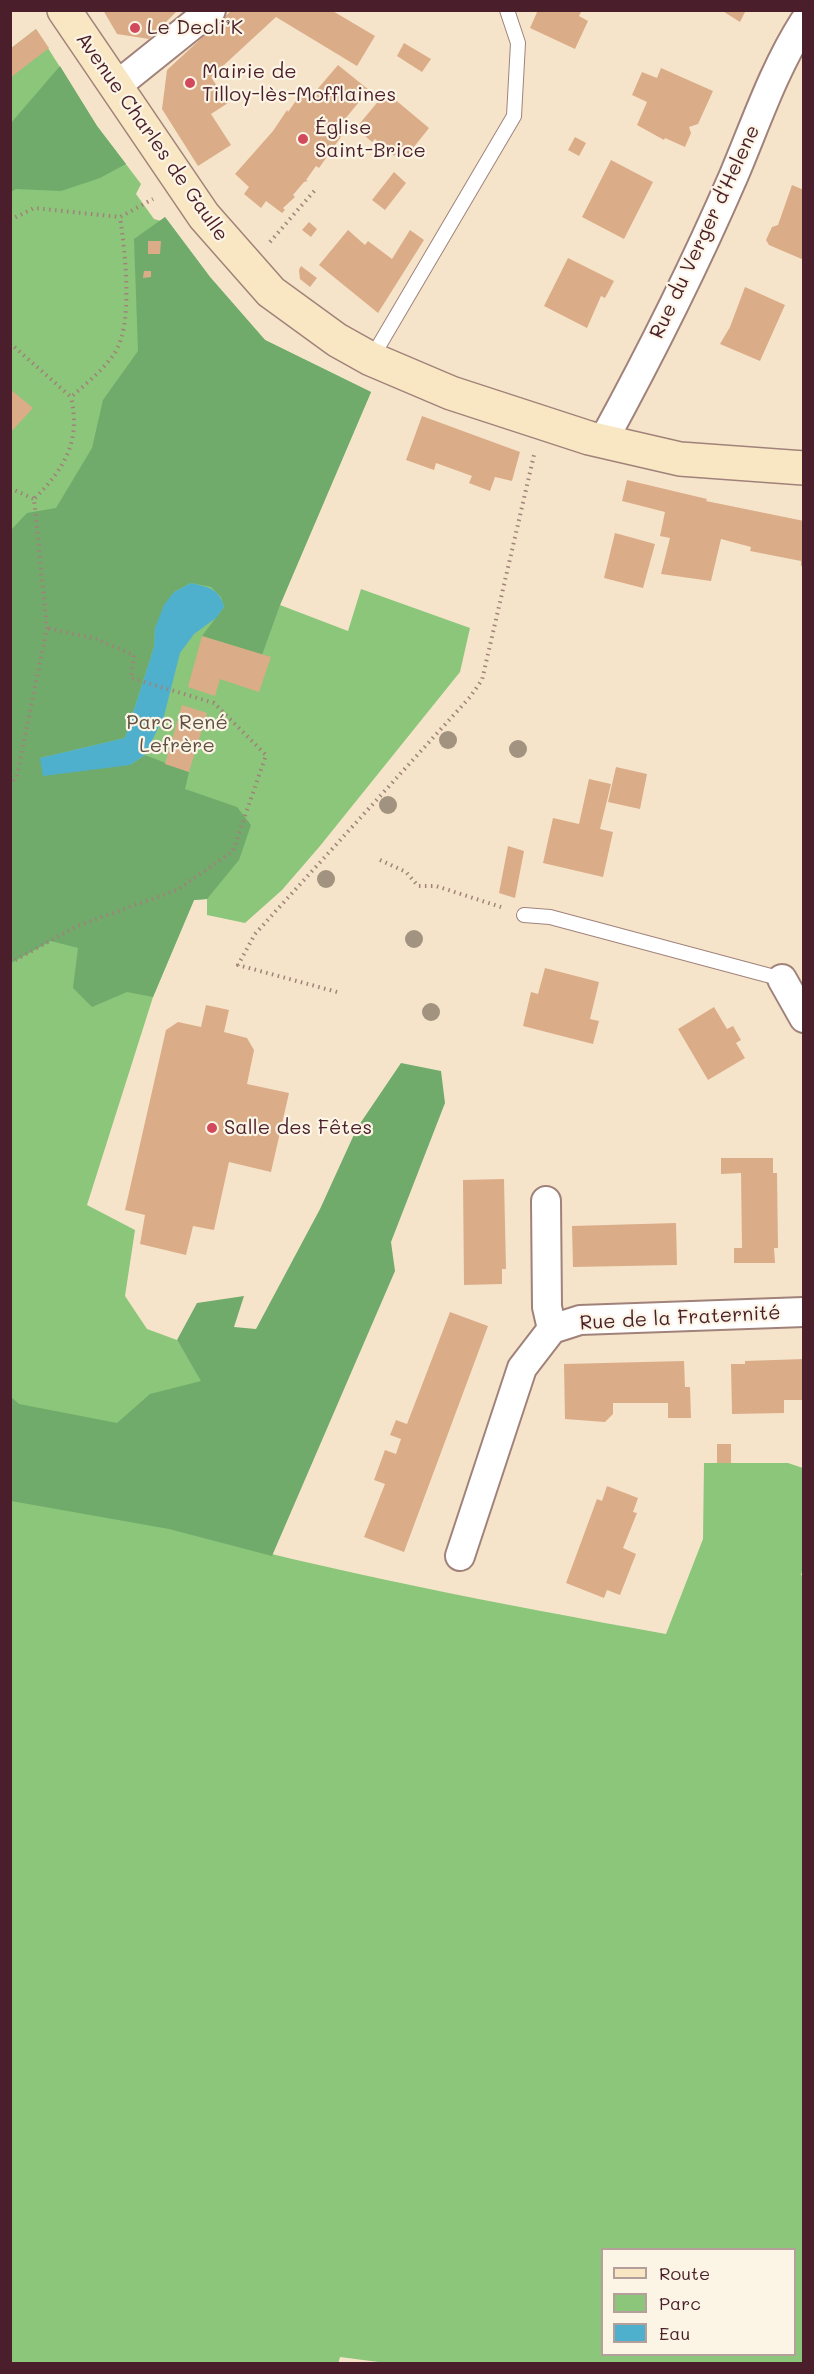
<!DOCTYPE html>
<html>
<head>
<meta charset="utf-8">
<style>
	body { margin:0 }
	#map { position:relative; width:814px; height:2374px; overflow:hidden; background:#f6e4ca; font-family:Mali,sans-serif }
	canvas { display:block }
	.frame { position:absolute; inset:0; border:12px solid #4a1f2b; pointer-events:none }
	.legend { position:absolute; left:601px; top:2248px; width:195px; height:108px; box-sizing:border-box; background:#fcf5e5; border:2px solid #b59f9b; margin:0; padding:8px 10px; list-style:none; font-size:18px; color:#4a1f2b }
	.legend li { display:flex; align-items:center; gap:12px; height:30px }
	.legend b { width:30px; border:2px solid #b59f9b }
</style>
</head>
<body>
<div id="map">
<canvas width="814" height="2374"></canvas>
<div class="frame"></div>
<ul class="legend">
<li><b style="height:8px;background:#f9e7c3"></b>Route</li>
<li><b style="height:16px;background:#8bc67b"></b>Parc</li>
<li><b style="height:16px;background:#4fb0ce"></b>Eau</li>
</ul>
</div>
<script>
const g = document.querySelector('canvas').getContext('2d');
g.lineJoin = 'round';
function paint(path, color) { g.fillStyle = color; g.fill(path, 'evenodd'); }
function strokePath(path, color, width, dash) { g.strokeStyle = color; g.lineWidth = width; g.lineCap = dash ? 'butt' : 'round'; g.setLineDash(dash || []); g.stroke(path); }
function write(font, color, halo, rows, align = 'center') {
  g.font = font + ' Mali,sans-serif'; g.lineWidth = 4.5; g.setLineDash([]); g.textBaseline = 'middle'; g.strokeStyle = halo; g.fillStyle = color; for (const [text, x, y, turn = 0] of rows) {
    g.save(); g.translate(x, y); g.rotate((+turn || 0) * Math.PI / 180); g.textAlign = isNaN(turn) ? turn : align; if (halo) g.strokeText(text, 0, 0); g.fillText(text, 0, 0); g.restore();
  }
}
paint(new Path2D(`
	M36,29L97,126L141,184L136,194L154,219L161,221L165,217L210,277L265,340L371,392L280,605L348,631L361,589L470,628L460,672L320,846L282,890L245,923L207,915V899L194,900L153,997L87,1205L135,1230L125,1296L147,1329L177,1340L202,1381L169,1528C333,1572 499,1604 666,1634L703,1539L704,1463H788L803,1468L804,1566L801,1575L804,1576V2363L394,2364L340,2357L338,2364H11L10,49ZM602,2250H794V2354H602Z`), '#8bc67b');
paint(new Path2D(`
	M60,66L97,126L126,164L100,178L61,191L16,189L11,192V123Z
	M165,217L210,277L265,340L371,392L280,605L262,655L202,636L224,607L221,597L211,587L191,583L174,592L155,628L154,647L125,738L40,758L130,765L145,755L189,772L185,789L237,807L251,825L239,860L207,899L194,900L153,997L127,992L92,1007L73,988L78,948L51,941L11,963L10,531L27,513L56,508L92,448L103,400L138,351L134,239Z
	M401,1063L441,1071L445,1103L391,1242L395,1271L272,1556L169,1529L11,1501V1397L19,1404L117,1423L150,1394L201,1381L177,1340L197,1303L244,1296L234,1327L256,1329L320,1209L357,1128Z`), '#70ab6b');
paint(new Path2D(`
	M191,583C208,587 220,589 224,607L216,618L194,634L180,653L164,716L145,755L130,765L43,776L40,758L125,738L154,647L155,628L164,605L174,592Z`), '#4fb0ce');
paint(new Path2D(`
	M103,10H178L149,39L117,34Z
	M232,10H331L375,36L357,66L276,17L211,77L228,103L211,114L231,145L198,166L162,109L167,70Z
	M538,10H582L579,16L588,21L575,49L530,28Z
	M721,10H746L740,22Z
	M36,29L49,48L10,78V49Z
	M404,43L431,59L422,72L397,56Z
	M338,65L369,90L340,125L348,133L343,134L319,168L316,166L306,180L308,181L304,182L293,195L295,197L283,208L285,210L282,213L266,201L261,208L244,194L249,187L235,174L273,131L287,110L288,112L300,95L309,99Z
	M661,68L713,91L698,124L689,127L691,133L685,147L665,138L664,140L637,125L647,102L632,95L642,72L657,78Z
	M386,92L429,128L406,157L399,151L394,156L375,139L372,142L356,128Z
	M575,137L586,143L579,156L568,150Z
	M611,160L653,182L624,239L582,217Z
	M394,172L406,183L385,210L372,200Z
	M792,185L804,190V260L769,245L766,240L772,227L778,225Z
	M309,222L317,229L311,237L302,230Z
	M348,230L365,245L368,241L392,259L410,230L424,240L378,313L319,265Z
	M148,241H161L160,254H148Z
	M568,258L614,281L605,298L601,296L587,328L544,306Z
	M301,266L317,278L310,287L300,279L299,270Z
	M144,271H151V277L143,278Z
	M745,287L785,305L760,361L720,344L730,327Z
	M10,389L33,408L10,433Z
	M422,416L520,452L512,481L495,477L490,491L469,483L472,476L436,463L434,470L406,460Z
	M627,480L707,499L706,501L804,521V566H801V561L750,551L751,547L721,539L711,581L661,574L670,538L660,536L665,512L622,501Z
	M615,533L655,544L643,588L604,578Z
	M202,636L271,657L259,692L220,679L215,696L188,687Z
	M182,705L207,713L189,772L165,764Z
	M616,767L647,774L640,809L608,802Z
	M589,779L611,784L600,829L613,832L603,877L543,863L553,818L579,824Z
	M508,846L524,851L515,898L499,893Z
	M545,968L599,982L590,1019L599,1021L593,1044L523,1026L531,992L538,994Z
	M206,1005L229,1010L224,1032L247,1038L254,1050L247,1084L289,1093L271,1172L229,1162L214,1230L193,1226L186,1255L140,1244L145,1215L125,1210L166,1030L178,1022L201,1027Z
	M714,1007L727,1029L733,1026L741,1040L736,1043L745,1058L708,1080L678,1029Z
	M721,1158H773V1173H777L778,1248H774L775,1263H734V1248H742L741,1173L721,1174Z
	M504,1179L506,1269H502V1284L464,1285L463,1180Z
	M676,1223L677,1265L573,1267L572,1226Z
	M450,1312L488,1326L404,1552L364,1537L385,1484L374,1480L385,1450L396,1454L401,1439L390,1435L396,1420L407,1424Z
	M804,1359V1400H784V1413L732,1414L731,1364H745V1361Z
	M684,1361L685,1387H690L691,1418H668V1403H613V1414L605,1422L565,1419L564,1364Z
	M717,1444H731V1463H717Z
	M607,1486L638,1498L633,1512L637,1513L623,1548L636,1554L620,1595L607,1590L604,1598L566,1583L597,1499L602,1501Z`), '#dbac88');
const lane = new Path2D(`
	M371,359L514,116L518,43L507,10
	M524,915L550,917L782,979`);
const street = new Path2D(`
	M115,87L211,10
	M603,441C650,355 695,265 734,175C756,123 774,69 804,22
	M782,979L804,1018
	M546,1201L547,1307L552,1329
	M460,1556L522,1368L552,1329L580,1320L804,1312`);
const secondary = new Path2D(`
	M64,10L204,216L271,292L337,340L371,359L451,393L589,438L680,459L804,468`);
strokePath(lane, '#a0827a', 16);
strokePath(street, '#a0827a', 32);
strokePath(secondary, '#a0827a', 36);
strokePath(new Path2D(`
	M10,220L34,208L120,217L153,199
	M270,242L315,190
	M10,343L71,397C86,384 103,370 114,354C134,325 125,251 120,217
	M10,488L34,499
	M10,786L17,775L47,628L34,499C65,468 81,441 71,397
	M380,860L406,872L418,886H436L501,907
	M10,963L77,926L177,890L233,851L266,755L214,703L131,678L134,655L96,639L47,628
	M337,992L238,965L255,934L470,697L482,680L534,455`), '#a0827a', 4, [1.5, 4.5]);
strokePath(lane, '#fff', 14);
strokePath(street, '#fff', 28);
strokePath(secondary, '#f9e7c3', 33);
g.fillStyle = '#a29380';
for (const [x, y] of [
	[448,740],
	[518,749],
	[388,805],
	[326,879],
	[414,939],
	[431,1012]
]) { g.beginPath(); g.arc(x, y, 9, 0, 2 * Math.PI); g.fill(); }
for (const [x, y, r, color] of [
	[135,28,6,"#d1495b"],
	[190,83,6,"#d1495b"],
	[303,139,6,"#d1495b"],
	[212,1128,6,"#d1495b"]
]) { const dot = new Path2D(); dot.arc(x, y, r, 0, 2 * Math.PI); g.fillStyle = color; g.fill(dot); strokePath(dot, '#fcf5e5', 2); }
write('20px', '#4a1f2b', '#fcf5e5', [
	["Le Decli’K",147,28],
	["Mairie de",202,72],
	["Tilloy-lès-Mofflaines",202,95],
	["Église",315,128],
	["Saint-Brice",315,151],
	["Salle des Fêtes",224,1128]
], 'left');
write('20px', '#4a1f2b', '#fcf5e5', [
	["Avenue Charles de Gaulle",152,137,55],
	["Rue du Verger d'Helene",705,232,-65],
	["Rue de la Fraternité",680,1318,-3]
]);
write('20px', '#5e5143', '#fcf5e5', [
	["Parc René",177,723],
	["Lefrère",177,746]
]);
</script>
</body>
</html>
